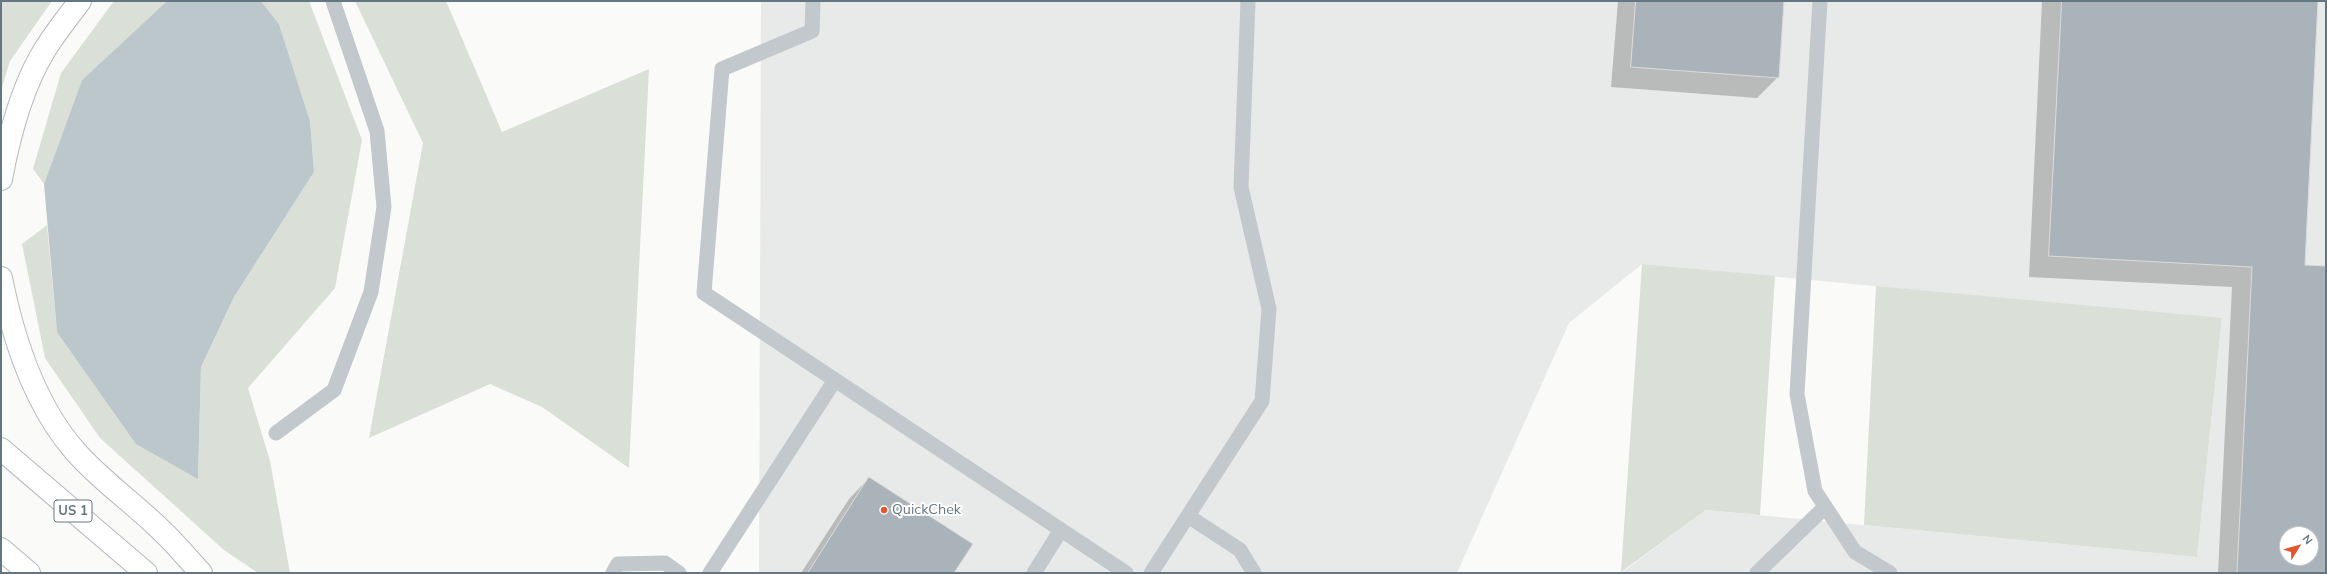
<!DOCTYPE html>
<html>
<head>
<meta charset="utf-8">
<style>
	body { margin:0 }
	#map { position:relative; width:2327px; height:574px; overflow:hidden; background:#fafaf8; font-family:Mulish,sans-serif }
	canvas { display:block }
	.frame { position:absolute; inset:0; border:2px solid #657683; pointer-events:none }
	.north { position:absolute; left:2279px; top:526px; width:40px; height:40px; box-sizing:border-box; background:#fff; border:1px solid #c1c8cd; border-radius:50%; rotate:53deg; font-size:11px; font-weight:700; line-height:16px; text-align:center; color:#657683 }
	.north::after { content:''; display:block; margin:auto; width:14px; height:18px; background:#e4572e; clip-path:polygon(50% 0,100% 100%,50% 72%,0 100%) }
</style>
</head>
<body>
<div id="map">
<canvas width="2327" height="574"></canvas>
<div class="frame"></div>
<div class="north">N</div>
</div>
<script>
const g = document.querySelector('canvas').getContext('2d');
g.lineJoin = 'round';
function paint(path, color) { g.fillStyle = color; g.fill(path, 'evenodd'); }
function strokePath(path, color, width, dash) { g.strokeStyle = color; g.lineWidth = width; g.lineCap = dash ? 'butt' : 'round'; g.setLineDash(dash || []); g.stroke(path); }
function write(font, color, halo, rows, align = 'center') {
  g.font = font + ' Mulish,sans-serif'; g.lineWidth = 4; g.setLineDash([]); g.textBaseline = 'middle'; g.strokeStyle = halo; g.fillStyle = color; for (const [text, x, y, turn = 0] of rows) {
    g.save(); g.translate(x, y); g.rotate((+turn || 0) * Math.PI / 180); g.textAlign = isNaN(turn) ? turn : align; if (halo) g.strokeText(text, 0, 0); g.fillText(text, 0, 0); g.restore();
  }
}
paint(new Path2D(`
	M761,1H2326V573H1621L1706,510L2197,557L2222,319L1642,264L1569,323L1457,573H759ZM2287,534H2311V558H2287Z`), '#e8e9e9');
paint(new Path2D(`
	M1,1H52L10,61L1,90Z
	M114,1H167L82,80L44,184L33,169L61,73Z
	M261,1H309L362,140L335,288L248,388L270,461L290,573H258L224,550L100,438L45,358L22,244L47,225L57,332L198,479L201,367L234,297L314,172L310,121L279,24Z
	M355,1H446L502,132L649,69L629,468L542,407L490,384L369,438L423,143Z
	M1642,264L1775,276L1760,515L1706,510L1621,572Z
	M1876,286L2222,318L2197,557L1864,525Z`), '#dadfd7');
paint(new Path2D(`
	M167,1H261L279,24L310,121L314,172L234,297L201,367L198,479L136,444L57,332L44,184L82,80Z`), '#bbc7cb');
paint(new Path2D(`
	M1618,1H1783L1778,77L1757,98L1611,87Z
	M2042,1H2317L2304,266L2326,267V573H2218L2232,287L2029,277ZM2287,534H2311V558H2287Z
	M869,478L953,573H801L849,499Z`), '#0003');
const building = new Path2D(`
	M1636,1H1784L1779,78L1631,67Z
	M2062,1H2318L2305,265L2326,266V573H2237L2252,267L2049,256ZM2287,534H2311V558H2287Z
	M869,477L973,544L954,573H808Z`);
paint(building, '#aab3b9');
strokePath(building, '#dcdcda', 1);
const highway = new Path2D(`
	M1,179C9,136 21,89 44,51C55,33 68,17 80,1
	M1,278C13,338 34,404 75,451C101,481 134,503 162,531C176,544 188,559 201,573
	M1,449L146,573
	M1,549L29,573`);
strokePath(highway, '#b4b9bd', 24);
strokePath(new Path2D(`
	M813,1L812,31L722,69L704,293L1126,573
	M1820,1L1797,394L1815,491L1855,552L1890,573
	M276,433L334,390L371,292L384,207L377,131L333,1
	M1188,516L1240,550L1254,573
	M613,573L618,564L665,563L679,573
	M710,573L835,380
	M1034,573L1061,530
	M1151,573L1262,401L1269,309L1241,187L1248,1
	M1757,573L1825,507`), '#c3c8cc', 15);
strokePath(highway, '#fff', 22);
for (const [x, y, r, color] of [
	[884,510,4,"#e4572e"]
]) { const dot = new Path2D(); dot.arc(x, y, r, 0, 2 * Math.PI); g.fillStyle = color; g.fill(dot); strokePath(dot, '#fff', 1.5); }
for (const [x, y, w] of [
	[73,511,38]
]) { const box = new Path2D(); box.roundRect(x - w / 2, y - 11, w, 22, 3); g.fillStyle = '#fff'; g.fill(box); strokePath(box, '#657683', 1); }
write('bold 13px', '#657683', null, [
	["US 1",73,511]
]);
write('14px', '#657683', '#fff', [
	["QuickChek",892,510]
], 'left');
</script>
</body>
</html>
